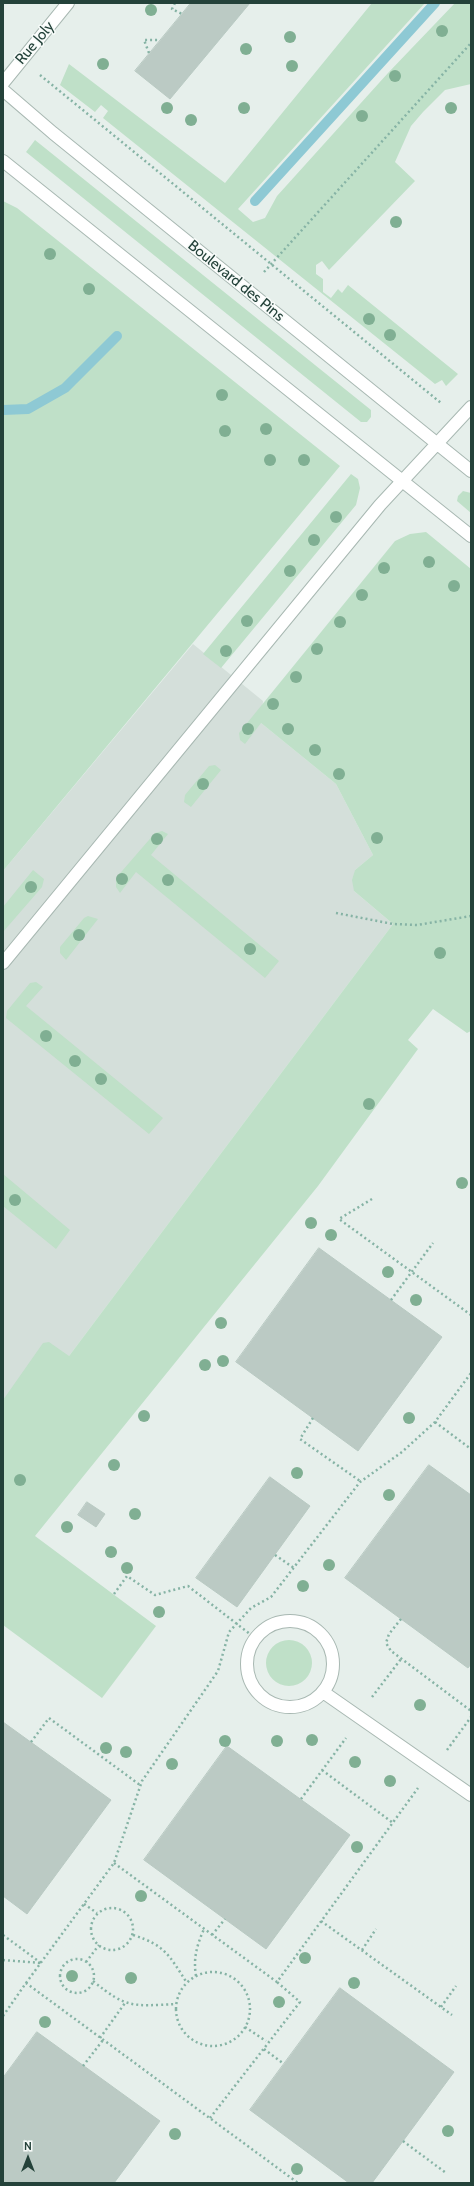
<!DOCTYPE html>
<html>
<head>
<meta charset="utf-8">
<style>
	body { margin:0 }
	#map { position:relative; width:474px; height:2186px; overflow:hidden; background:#e6efeb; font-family:Cabin,sans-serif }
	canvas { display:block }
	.frame { position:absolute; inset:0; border:4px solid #24423a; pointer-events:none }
	.north { position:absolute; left:8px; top:2138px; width:40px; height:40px; -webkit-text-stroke:3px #f7fbf9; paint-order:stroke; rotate:0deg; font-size:11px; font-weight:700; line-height:16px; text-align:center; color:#24423a }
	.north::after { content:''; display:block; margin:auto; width:14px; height:18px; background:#24423a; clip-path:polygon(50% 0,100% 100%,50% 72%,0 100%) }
</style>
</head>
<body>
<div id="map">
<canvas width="474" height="2186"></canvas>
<div class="frame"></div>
<div class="north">N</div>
</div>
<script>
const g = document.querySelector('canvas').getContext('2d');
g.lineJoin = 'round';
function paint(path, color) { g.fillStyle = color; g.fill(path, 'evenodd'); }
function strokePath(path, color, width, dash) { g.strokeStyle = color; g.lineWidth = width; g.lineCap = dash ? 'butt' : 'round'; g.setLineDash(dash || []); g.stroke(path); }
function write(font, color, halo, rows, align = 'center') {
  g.font = font + ' Cabin,sans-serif'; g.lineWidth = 3; g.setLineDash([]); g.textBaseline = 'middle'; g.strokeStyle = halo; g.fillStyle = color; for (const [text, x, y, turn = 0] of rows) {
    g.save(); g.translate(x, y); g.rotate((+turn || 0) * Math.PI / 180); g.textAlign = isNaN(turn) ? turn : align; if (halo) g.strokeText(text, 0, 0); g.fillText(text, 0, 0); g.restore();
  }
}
paint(new Path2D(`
	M193,644L263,701L261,723L336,784L373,855L355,870L354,891L393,924L3,1444V871Z`), '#d4dfda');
paint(new Path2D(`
	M372,3H425L238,209L253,222L265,218L277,196L388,73L455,3H471V84L445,90L423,112L411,126L395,162L415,181L329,270L322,261L316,265V274L323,279V292L331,298L338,289L342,293L348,285L458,374L446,386L442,380L435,384L103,118L108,111L101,105L95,112L60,85L69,64L225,183Z
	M35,140L371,410V417L367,422H361L26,152Z
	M3,201L17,208L340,466L3,871Z
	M351,474L358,479L360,488L356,505L221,668L203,654Z
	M463,491L471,493V513L457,501L458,496Z
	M426,532L471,569V1031L467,1033L433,1009L408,1040L418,1049L318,1186L35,1536L156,1626L102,1698L3,1625V1400L43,1343L49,1342L69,1356L393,924L354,891L352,880L355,870L373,855L336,784L261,723L245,744L240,740L239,733L395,541L410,534Z
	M215,765L221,770L191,807L184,802L185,795L209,766Z
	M162,831L168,834L151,855L279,961L265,978L136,872L120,893L116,887V878L155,833Z
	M33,870L44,879L42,887L3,932V907Z
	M88,916L98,919L66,960L60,953V947L84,918Z
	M36,982L43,987L26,1006L163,1118L149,1134L6,1018L7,1011L30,983Z
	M3,1174L70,1230L56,1249L3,1206Z
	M266 1663a23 23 0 1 1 46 0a23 23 0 1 1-46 0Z`), '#bfe0c8');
strokePath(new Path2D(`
	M255,201L435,3
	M3,410L28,409L65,388L117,336`), '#8ec9d4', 10);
const building = new Path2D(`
	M191,3H250L170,99L135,71Z
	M319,1248L442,1337L358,1451L236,1362Z
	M429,1465L471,1495V1664L468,1668L345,1578Z
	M270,1477L310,1506L237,1607L196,1578Z
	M87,1502L105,1514L96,1527L78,1515Z
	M3,1722L111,1800L27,1914L3,1896Z
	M227,1746L350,1835L266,1949L144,1860Z
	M340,1988L454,2072L372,2183H349L250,2110Z
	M37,2032L160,2121L114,2183L3,2182V2078Z`);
paint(building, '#bbcac4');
strokePath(building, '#b8c9c2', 1);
const minor = new Path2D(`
	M3,83L68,3
	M3,90L53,133L471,471
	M3,161L471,536
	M3,963L380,505L471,407
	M247 1664a43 43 0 1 1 86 0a43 43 0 1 1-86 0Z
	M323,1692L471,1795`);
strokePath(minor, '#a8b8b2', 14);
strokePath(new Path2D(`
	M175,3L172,9L182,14
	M149,53L144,40H160
	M40,75L441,403
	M264,272L471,43
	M336,913L393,924L417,925L471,916
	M372,1199L339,1219L471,1315
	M391,1300L433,1243
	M313,1418L300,1439L360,1481
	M435,1422L471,1449
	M275,1555L294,1568
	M114,1594L127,1576L155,1595L188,1586L255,1638
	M401,1619L389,1634L386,1643L391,1651L471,1711
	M372,1697L401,1659
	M31,1742L49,1718L140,1785
	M447,1750L471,1717
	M322,1770L393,1823
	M301,1799L346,1738
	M114,1863L277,1982L418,1788
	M84,1904L97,1913
	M91 1929a21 21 0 1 1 42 0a21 21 0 1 1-42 0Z
	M321,1921L452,2015
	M3,1935L41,1963
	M133,1935C165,1945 169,1955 187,1983
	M212,1935L225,1919
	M362,1950L376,1929
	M60 1976a17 17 0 1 1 34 0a17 17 0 1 1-34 0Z
	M3,1960L41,1963
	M86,1962L99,1945
	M176 2009a37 37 0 1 1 74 0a37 37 0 1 1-74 0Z
	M196,1976C193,1958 197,1945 204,1929
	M93,1981C127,2009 133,2006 176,2004
	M26,1983L114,1863L142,1781L218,1671L229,1632L251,1608L271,1597L360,1482L402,1452L435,1422L471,1373
	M441,2007L456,1986
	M3,2016L26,1983L298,2183
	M245,2027L266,2041
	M100,2038L125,2003
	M264,2049L284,2064
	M83,2066L103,2040
	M210,2118L300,2002L277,1982
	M403,2141L446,2173`), '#86b3a5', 2.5, [2, 3]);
strokePath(minor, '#fff', 12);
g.fillStyle = '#80af93';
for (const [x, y] of [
	[151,10],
	[442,31],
	[290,37],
	[246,49],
	[103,64],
	[292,66],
	[395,76],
	[167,108],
	[244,108],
	[451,108],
	[362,116],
	[191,120],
	[396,222],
	[50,254],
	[89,289],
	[369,319],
	[390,335],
	[222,395],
	[266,429],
	[225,431],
	[270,460],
	[304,460],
	[336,517],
	[314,540],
	[429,562],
	[384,568],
	[290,571],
	[454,586],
	[362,595],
	[247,621],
	[340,622],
	[317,649],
	[226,651],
	[296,677],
	[273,704],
	[248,729],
	[288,729],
	[315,750],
	[339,774],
	[203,784],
	[377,838],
	[157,839],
	[122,879],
	[168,880],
	[31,887],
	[79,935],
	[250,949],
	[440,953],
	[46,1036],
	[75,1061],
	[101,1079],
	[369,1104],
	[462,1183],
	[15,1200],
	[311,1223],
	[331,1235],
	[388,1272],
	[416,1300],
	[221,1323],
	[223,1361],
	[205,1365],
	[144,1416],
	[409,1418],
	[114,1465],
	[297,1473],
	[20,1480],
	[389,1495],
	[135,1514],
	[67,1527],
	[111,1552],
	[329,1565],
	[127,1568],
	[303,1586],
	[159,1612],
	[420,1705],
	[312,1740],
	[225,1741],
	[277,1741],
	[106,1748],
	[126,1752],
	[355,1762],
	[172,1764],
	[390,1781],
	[357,1847],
	[141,1896],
	[305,1958],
	[72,1976],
	[131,1978],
	[354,1983],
	[279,2002],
	[45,2022],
	[448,2131],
	[175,2134],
	[297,2169]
]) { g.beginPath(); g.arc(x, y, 6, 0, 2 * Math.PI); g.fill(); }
write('15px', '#24423a', '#f7fbf9', [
	["Rue Joly",35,43,-50],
	["Boulevard des Pins",236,281,39]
]);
</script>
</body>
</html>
